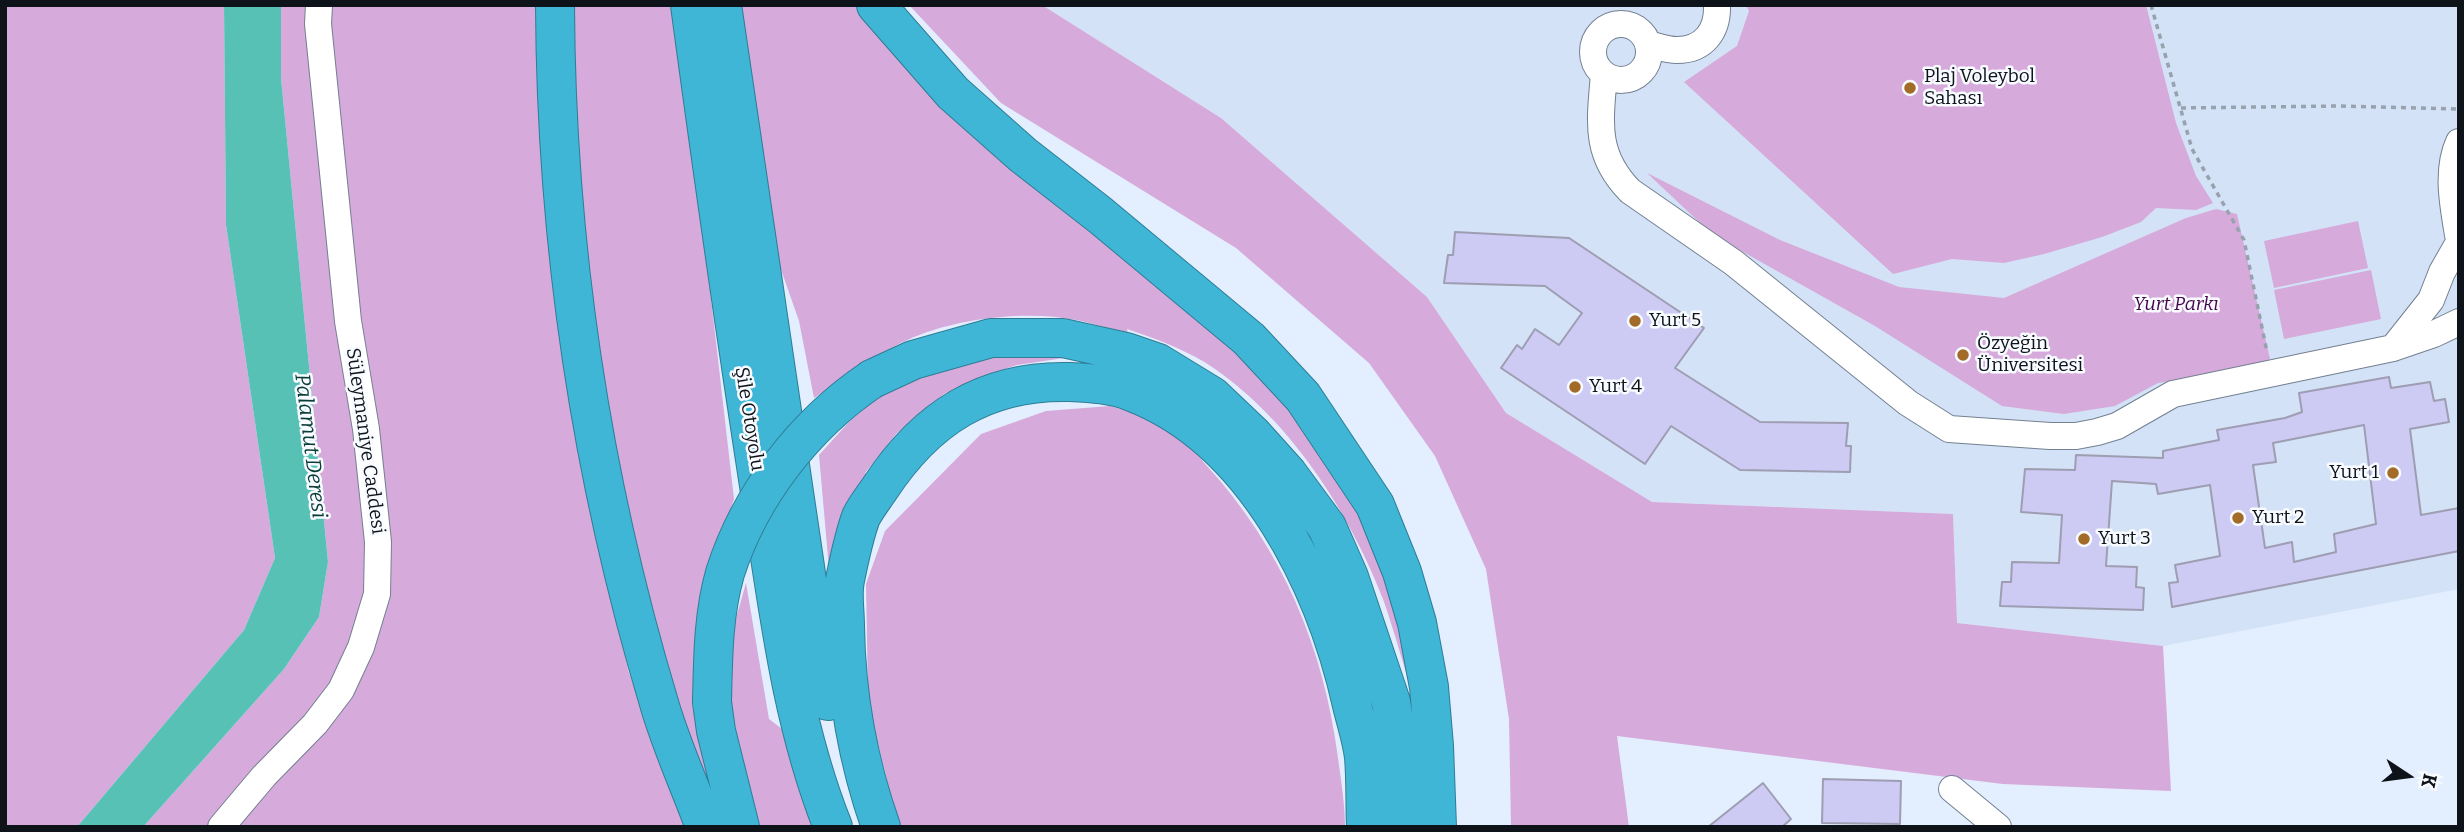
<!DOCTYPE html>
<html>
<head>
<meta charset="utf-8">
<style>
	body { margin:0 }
	#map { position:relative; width:2464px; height:832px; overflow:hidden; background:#e3eefe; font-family:Bitter,serif }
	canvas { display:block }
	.frame { position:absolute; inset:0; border:7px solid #0e131a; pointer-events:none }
	.north { position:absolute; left:2373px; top:741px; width:70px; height:70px; -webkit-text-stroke:5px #f8fbff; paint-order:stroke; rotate:103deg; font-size:19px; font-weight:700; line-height:28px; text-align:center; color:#0e131a }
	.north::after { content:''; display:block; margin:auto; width:24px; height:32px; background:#0e131a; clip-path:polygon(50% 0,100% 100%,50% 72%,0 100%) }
</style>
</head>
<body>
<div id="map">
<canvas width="2464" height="832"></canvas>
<div class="frame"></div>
<div class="north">K</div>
</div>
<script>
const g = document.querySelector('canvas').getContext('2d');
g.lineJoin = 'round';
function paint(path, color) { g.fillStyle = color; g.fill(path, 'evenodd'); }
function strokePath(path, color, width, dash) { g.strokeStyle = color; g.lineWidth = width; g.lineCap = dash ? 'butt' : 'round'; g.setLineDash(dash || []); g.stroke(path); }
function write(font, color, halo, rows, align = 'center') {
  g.font = font + ' Bitter,serif'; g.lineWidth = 5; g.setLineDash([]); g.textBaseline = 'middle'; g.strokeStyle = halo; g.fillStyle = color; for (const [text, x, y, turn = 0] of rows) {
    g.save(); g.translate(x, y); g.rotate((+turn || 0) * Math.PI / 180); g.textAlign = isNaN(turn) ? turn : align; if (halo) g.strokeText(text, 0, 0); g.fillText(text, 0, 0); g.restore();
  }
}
paint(new Path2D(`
	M1042,5H2459V589L2163,646L1957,623L1953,514L1652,502L1506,413L1427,297L1221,118Z`), '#d3e2f6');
paint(new Path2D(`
	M5,5H224L226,225L275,558L244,630L77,827H5Z
	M281,5H538L609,580L628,670L671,788L688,827H143L284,669L319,617L328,562L281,78Z
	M571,5H672L709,281L734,499L711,566L705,757L715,814L654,639L615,461L582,239Z
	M741,5H856L867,23L1224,336L1305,417L1371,537L1395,595L1415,701C1404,668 1395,633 1383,599C1349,511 1287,415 1206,363C1181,348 1154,338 1127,329L1128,334C1111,330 1094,323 1076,320C1028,310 959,318 914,337C878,352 846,378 814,398L799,321L777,258Z
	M909,5H1042L1221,118L1427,297L1506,413L1652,502L1953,514L1957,623L2163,646L2171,791L2003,784L1617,736L1629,827H1511L1509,719L1486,569L1435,456L1369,363L1236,248L1001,103Z
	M1746,5H2146L2176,123L2196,176L2213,203L2196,210L2156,208L2141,222L2102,237L2044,254L2004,263L1952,259L1893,274L1684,82L1737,46L1749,11Z
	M1647,173L1780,240L1899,287L2004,298L2186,218L2216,209L2237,214L2270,359L2248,370L2158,383L2115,406L2064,414L2002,406L1875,326L1713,235Z
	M2358,221L2368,268L2274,288L2264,241Z
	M2371,270L2381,319L2284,339L2274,290Z
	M1025,353L1064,358L1017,365L983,376L944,394L896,434L865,473L871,477L830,580L819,455L849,422L870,404V399L962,360Z
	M1110,406C1126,411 1157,418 1171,426C1182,433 1197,455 1207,466C1282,548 1324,648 1338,758C1341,781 1345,803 1345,827H899L865,693L868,694L866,584L885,531L981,434L1046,411Z
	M746,583L769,719L782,729L815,827H759L734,750L731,703L733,629Z`), '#d6aada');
paint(new Path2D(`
	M224,5H281V78L328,562L319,617L284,669L143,827H77L244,630L275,558L226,225Z`), '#58c1b6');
const building = new Path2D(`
	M1455,232L1569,238L1704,328L1675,368L1760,422L1848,423L1846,446H1851L1850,472L1740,470L1671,426L1645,464L1501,368L1517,345L1522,349L1535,329L1559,345L1582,313L1545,286L1444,283L1448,255H1453Z
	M2389,377L2391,388L2430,382L2434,401L2445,399L2449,422L2410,429L2421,515L2459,508V551L2172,607L2169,583L2178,582L2175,565L2220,556L2210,485L2158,494L2156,484L2112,481L2106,566L2137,567L2136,587L2144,588L2143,610L2000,606L2002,582H2011L2012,562L2059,563L2062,515L2021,512L2025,469L2075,470L2076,455L2163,458V451L2219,440L2217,430L2285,418L2302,412L2299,393ZM2364,425L2376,524L2334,534L2336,552L2294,562L2292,542L2265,548L2253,465L2276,462L2273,443Z
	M1823,779L1901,781L1900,824L1822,823Z
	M1763,783L1791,819L1782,827H1708Z`);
paint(building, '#cdcaf4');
strokePath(building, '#9e9db1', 2);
const minor = new Path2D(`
	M1593 52a28 28 0 1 1 56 0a28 28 0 1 1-56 0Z
	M1648,44C1657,46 1667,50 1677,50C1704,50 1718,31 1717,5
	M1604,74C1600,122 1594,154 1630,191L1734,263L1908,403L1949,429L2050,436H2076L2097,432L2117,426L2173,394L2393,348L2434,334L2459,322
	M2458,235C2453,205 2446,170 2459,142
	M2393,348L2431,300L2442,272L2458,244
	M1952,789L1998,827
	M221,827L264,776L315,724L341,690L361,647L377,594L378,542L366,429L348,321L318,24L319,5`);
const highway = new Path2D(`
	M555,5C556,241 591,477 659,703C671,745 690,786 705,827
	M690,5C712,168 735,330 760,492C778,605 790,719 833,827
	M722,5L813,621L828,701
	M876,5L953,93L1023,155L1100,215L1249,339L1303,397L1375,505L1402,572L1417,623L1429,687L1434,746L1437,827
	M872,379L913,360L991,338H1063L1126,352L1158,363L1212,396L1252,434L1288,474L1327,527L1349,577L1391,702L1399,750L1402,827
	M712,702L716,731L740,827
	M881,827C858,762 846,694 845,626C845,611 842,594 845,580C849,560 854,536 861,517C866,507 874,497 880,488C926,418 985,380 1069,382C1090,383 1113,384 1132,392C1255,439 1325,585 1352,705C1356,722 1362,740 1364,757C1366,780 1365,804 1366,827`);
strokePath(minor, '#738091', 28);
strokePath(highway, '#2e7d95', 40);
strokePath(new Path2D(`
	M2151,5L2192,149L2244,240L2267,352
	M2181,108L2339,106L2459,109`), '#98a1ae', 3.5, [5, 5]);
strokePath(minor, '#fff', 26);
strokePath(highway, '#40b6d7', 38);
const highwayBridge = new Path2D(`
	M712,702C713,659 713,615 725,573C750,495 804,425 872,379`);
strokePath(highwayBridge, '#2e7d95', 40, []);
strokePath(highwayBridge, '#40b6d7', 38);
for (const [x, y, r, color] of [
	[1910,88,7,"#a26b27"],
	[1635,321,7,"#a26b27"],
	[1963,355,7,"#a26b27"],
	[1575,387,7,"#a26b27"],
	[2393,473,7,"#a26b27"],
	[2238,518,7,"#a26b27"],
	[2084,539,7,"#a26b27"]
]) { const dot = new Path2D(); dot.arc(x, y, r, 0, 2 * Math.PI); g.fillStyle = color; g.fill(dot); strokePath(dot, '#f8fbff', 2.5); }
write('19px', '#0e131a', '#f8fbff', [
	["Plaj Voleybol",1924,77],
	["Sahası",1924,99],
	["Yurt 5",1649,321],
	["Özyeğin",1977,344],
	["Üniversitesi",1977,366],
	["Yurt 4",1589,387],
	["Yurt 1",2379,473,"right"],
	["Yurt 2",2252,518],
	["Yurt 3",2098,539]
], 'left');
write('italic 19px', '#46044d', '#f8fbff', [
	["Yurt Parkı",2176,305]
]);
write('19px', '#0e131a', '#f8fbff', [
	["Şile Otoyolu",749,419,81],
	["Süleymaniye Caddesi",365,441,82]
]);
write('italic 21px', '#0a3c37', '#f8fbff', [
	["Palamut Deresi",310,446,83]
]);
</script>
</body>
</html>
